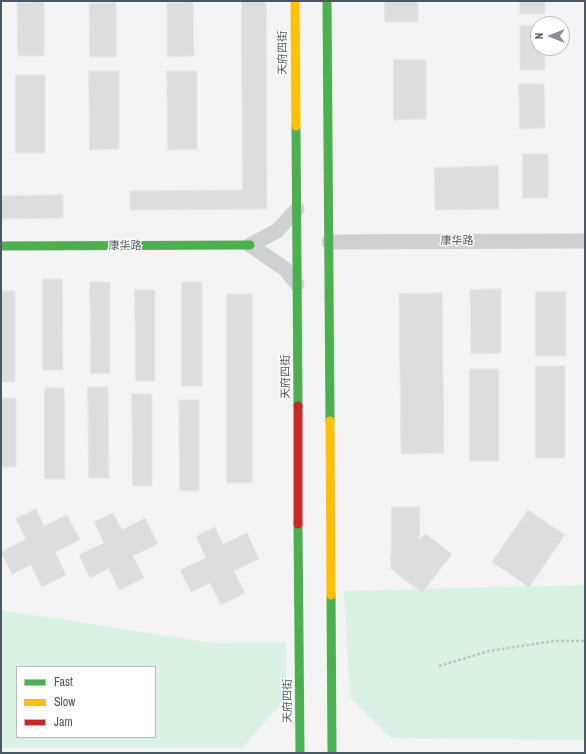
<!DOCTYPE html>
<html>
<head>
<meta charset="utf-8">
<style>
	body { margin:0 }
	#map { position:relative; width:586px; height:754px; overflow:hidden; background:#f4f4f4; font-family:"Archivo Narrow",sans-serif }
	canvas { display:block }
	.frame { position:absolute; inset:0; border:2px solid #4a5661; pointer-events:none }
	.legend { position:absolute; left:16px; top:666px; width:140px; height:72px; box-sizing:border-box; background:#fff; border:1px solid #b7bbc0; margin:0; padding:5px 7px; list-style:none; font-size:12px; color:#4a5661 }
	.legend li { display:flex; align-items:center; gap:8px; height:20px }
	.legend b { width:20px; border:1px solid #b7bbc0 }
	.north { position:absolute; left:530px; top:16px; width:40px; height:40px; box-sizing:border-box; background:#fff; border:1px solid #b7bbc0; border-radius:50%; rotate:270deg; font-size:11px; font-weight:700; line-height:16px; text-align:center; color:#4a5661 }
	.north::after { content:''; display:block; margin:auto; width:14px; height:18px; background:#868d94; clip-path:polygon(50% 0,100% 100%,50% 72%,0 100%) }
</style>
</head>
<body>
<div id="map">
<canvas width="586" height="754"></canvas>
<div class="frame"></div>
<ul class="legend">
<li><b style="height:5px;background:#4caf50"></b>Fast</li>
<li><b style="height:5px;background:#ffc107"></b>Slow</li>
<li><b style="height:5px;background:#c62828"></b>Jam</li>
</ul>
<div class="north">N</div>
</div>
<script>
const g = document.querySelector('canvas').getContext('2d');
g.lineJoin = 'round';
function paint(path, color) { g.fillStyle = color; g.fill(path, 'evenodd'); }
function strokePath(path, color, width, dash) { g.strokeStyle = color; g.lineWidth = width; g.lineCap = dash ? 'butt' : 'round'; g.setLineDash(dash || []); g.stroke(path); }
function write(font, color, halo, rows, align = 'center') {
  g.font = font + ' "Archivo Narrow","Noto Sans SC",sans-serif'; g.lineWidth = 3; g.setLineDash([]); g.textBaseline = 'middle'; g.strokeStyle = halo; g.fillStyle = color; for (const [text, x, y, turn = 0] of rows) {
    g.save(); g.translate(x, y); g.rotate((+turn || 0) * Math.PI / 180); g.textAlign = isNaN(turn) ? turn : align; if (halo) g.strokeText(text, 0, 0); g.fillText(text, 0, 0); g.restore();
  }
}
paint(new Path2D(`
	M585,585V740L391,738L350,697L344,591Z
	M1,610L212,643L286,642V698L242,748H1ZM17,667H155V737H17Z`), '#d9f2e3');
const building = new Path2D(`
	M242,1H266L267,209L130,210V191L242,190Z
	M385,1H418V22H385Z
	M520,1H545V14H520Z
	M44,2V56H18L17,3Z
	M193,2L194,56L167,57V3Z
	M116,3V57H90L89,4Z
	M538,25V48H545V70H520V26Z
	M394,60H426V119L394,120Z
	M89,71H119V149L90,150Z
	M167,71H197V149L168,150Z
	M16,75H45V153H16Z
	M519,84H544L545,128L520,129Z
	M523,154H548V198H523Z
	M498,166L499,209L435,210L434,168Z
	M63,195V218L1,219V196Z
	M43,279H62L63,370H43Z
	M90,282H110V373L91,374Z
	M182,282H202V386H182Z
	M501,289V353L471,354L470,290Z
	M135,290H155V381H136Z
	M1,291H15V382H1Z
	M536,292H566V356H536Z
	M442,293L444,453L401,454L399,294Z
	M227,294H252V483H227Z
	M536,366H565V458H536Z
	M470,369H499V461H470Z
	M88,387H108L109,478H89Z
	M45,388H64L65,479H45Z
	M132,394H152V486H133Z
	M1,398H16V467H1Z
	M179,400H199V491H180Z
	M392,507H420L419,539L426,534L452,554L422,593L391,569Z
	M36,509L44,526L67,515L80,540L55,552L66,575L42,587L31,565L12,574L1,552L26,539L16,519Z
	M528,510L565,535L529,587L492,562Z
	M113,513L122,530L145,518L158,544L133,556L144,578L119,590L109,568L90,578L79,555L104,543L94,522Z
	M215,527L223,544L247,533L259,559L234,571L245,593L221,605L210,583L191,592L180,570L206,558L196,537Z`);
paint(building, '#ddddde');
strokePath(building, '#e5e6e7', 1);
strokePath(new Path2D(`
	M439,666L489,651L554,641H585`), '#bcc7c4', 2.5, [3, 2]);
strokePath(new Path2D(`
	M297,209L277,231L250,245L285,269L297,284
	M329,242L585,241`), '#ced0d2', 15);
strokePath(new Path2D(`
	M327,1L330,421
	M296,126L298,406
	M1,246L250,245
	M298,524L300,753
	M331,595L332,753`), '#4caf50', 9);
strokePath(new Path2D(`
	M295,1L296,126
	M330,421L331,595`), '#ffc107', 9);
strokePath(new Path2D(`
	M298,406V524`), '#c62828', 9);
write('11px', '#4a5661', '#fff', [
	["天府四街",283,53,-90],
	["康华路",457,241],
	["康华路",125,246],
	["天府四街",286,377,-90],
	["天府四街",288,701,-90]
]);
</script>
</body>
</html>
